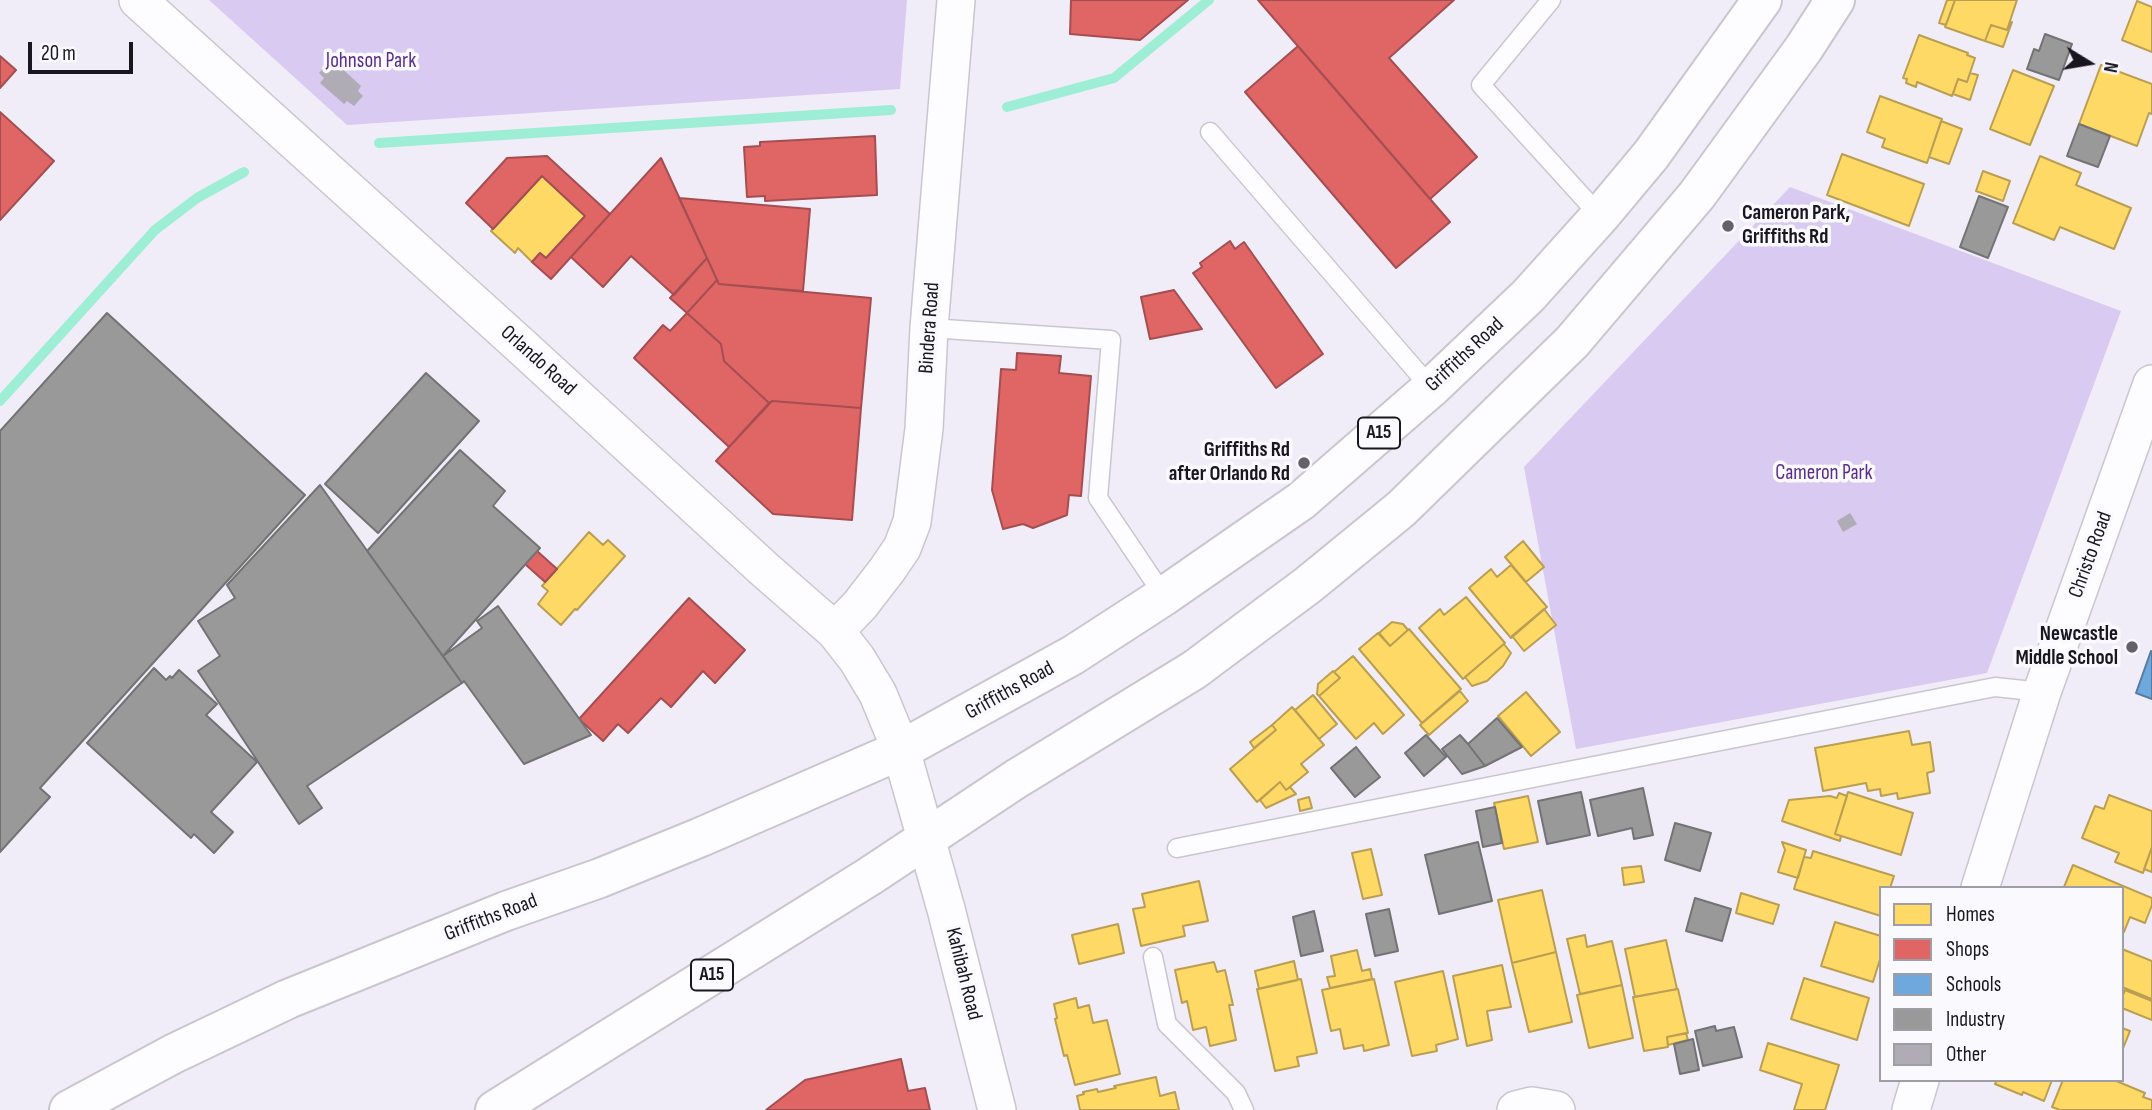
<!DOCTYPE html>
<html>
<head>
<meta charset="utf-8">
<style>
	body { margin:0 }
	#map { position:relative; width:2152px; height:1110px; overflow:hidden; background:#f1edf8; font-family:"Sofia Sans Condensed",sans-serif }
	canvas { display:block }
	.legend { position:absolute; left:1879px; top:886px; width:245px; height:196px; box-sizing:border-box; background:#faf9fe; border:2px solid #a09ea5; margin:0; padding:9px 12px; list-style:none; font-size:21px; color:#19161f }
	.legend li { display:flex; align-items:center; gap:14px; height:35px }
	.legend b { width:35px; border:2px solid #a09ea5 }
	.north { position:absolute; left:2054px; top:28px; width:70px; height:70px; -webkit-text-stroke:5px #faf9fe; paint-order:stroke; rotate:101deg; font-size:19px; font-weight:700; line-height:28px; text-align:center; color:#19161f }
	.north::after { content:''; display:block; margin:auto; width:24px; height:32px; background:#19161f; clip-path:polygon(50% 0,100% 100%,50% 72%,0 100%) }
	.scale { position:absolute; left:28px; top:42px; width:105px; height:32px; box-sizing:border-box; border:4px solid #19161f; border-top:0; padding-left:9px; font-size:21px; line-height:24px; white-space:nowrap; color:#19161f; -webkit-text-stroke:5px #faf9fe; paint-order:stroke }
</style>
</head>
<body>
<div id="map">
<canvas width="2152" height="1110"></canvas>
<ul class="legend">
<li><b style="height:19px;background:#ffd966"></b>Homes</li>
<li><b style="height:19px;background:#e06666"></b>Shops</li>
<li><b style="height:19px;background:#6fa8dc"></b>Schools</li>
<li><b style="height:19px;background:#999"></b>Industry</li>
<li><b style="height:19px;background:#afacb5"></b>Other</li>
</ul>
<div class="north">N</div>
<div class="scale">20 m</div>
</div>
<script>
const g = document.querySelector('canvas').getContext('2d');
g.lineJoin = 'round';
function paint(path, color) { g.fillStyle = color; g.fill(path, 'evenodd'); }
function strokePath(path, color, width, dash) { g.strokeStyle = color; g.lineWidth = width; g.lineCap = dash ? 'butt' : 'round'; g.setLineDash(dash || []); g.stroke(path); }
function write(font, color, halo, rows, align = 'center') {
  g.font = font + ' "Sofia Sans Condensed",sans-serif'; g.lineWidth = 7; g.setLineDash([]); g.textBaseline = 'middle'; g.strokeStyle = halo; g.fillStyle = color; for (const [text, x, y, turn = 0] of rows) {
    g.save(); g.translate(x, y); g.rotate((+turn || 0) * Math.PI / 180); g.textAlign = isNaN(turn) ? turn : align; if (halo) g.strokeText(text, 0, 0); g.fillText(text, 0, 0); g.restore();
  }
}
paint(new Path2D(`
	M209,0H907L900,89L347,125Z
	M1790,187L2121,311L1987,673L1576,749L1524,467Z`), '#d9caf2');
const homes = new Path2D(`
	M1947,0H1955L1946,25L1939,23Z
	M1955,0H2017L2007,30L1991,25L1985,41L1945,27Z
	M2137,1L2152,7V52L2122,40Z
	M2010,22H2012L2003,47L1985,41L1991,25L2007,30Z
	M1919,35L1968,53L1967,55L1975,58L1967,82L1958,79L1952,96L1917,82L1916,87L1906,83L1907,79L1903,78Z
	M2101,65L2152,84V114L2149,113L2137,146L2079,124Z
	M2013,70L2054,86L2030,145L1990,129Z
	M1970,73L1978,75L1970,100L1953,94L1958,79L1967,82Z
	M1880,96L1942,119L1927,163L1882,147L1885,139L1867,132Z
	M1941,121L1962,129L1949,164L1929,157Z
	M1842,154L1924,184L1909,226L1827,195Z
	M2040,156L2081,173L2076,185L2131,208L2114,249L2060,227L2054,240L2013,223Z
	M1983,171L2010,181L2003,201L1976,191Z
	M542,176L585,216L546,258L540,253L532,262L518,248L515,253L491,231Z
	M589,532L603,545L608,540L625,556L577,610L575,609L561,625L538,604L548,591L542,586Z
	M1523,541L1544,567L1526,582L1505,557Z
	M1511,565L1547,607L1511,638L1469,588L1491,569L1497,577Z
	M1466,597L1505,643L1463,679L1419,628L1440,609L1444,615Z
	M1544,609L1556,625L1524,651L1512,636Z
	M1392,622L1403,624L1408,630L1390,646L1379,633Z
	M1409,629L1461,689L1422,723L1359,649L1378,633L1390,646Z
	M1504,644L1511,653L1503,666L1487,681L1472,686L1465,677Z
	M1353,656L1404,715L1383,734L1374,723L1356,739L1319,696L1340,678L1334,672Z
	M1333,671L1340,678L1319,696L1317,694L1318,684Z
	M1460,691L1468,701L1429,735L1420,725Z
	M1526,692L1560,732L1531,756L1498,716Z
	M1313,695L1337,724L1319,739L1295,710Z
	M1292,707L1324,745L1301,764L1308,772L1286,790L1280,782L1257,802L1230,769L1276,730L1272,725Z
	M1272,725L1276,730L1254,748L1250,742Z
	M1909,731L1912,745L1930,742L1934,771L1927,773L1930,793L1898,799L1897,793L1881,796L1880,789L1868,791L1866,783L1823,791L1815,748Z
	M1280,782L1286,790L1290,787L1296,794L1266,808L1260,800Z
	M1848,792L1913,813L1901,855L1835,834Z
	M1839,793L1847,796L1835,834L1841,836L1840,841L1782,821L1789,800L1830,796L1837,798Z
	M2109,795L2152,811V847L2143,873L2115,862L2119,853L2082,838L2095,806L2104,809Z
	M1528,796L1538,842L1504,849L1494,803Z
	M1309,797L1312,808L1300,811L1298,800Z
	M1782,842L1806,850L1798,878L1778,872L1785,850Z
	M2152,847V872L2144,869Z
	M1371,849L1382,895L1363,899L1352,853Z
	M1813,851L1894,876L1890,888H1881V916L1794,889L1804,857L1811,858Z
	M2073,865L2152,898V905L2145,923L2130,917L2124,932L2122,931V888L2064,887Z
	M1641,866L1644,882L1624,885L1622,868Z
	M1199,881L1208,921L1183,926L1185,936L1141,946L1133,909L1145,907L1142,894Z
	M1542,890L1556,952L1512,963L1498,900Z
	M1741,893L1779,905L1773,924L1736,913Z
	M1835,922L1881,936V956L1873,982L1821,966Z
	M1118,924L1124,953L1079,964L1072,935Z
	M1585,935L1587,947L1612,941L1622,985L1580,994L1567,939Z
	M1666,940L1677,989L1635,997L1625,949Z
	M2122,949L2152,961V999L2122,987Z
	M1357,950L1362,971L1370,969L1372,979L1330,988L1327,977L1335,976L1331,956Z
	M1556,952L1572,1022L1529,1032L1512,963Z
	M1294,961L1298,980L1259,989L1255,971Z
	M1214,962L1217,972L1225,970L1233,1005H1229L1236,1040L1210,1046L1206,1027L1193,1030L1187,1001L1182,1003L1175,970Z
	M1502,965L1511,1007L1487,1011L1492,1040L1467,1046L1453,976Z
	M1443,971L1458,1039L1436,1045L1437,1051L1412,1056L1395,982Z
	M1804,978L1869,998L1857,1040L1791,1019Z
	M1301,979L1317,1053L1297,1057L1299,1066L1275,1071L1257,989Z
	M1374,979L1389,1045L1364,1051L1363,1045L1344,1049L1340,1029L1331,1031L1322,990Z
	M1622,985L1633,1038L1589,1048L1577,995Z
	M1678,989L1688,1033L1667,1037L1668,1047L1644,1051L1633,997Z
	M2125,990L2152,1001V1020L2122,1008V998Z
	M1076,998L1078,1008L1089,1005L1093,1023L1107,1020L1120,1074L1075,1085L1067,1055L1064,1056L1055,1019L1057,1018L1054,1004Z
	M2122,1028L2130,1031L2122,1051Z
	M1686,1033L1688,1040L1668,1045L1667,1037Z
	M1768,1043L1839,1065L1825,1110H1794L1802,1084L1760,1070Z
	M1156,1077L1160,1096L1175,1092L1179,1110H1080L1077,1096L1084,1094L1083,1092L1097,1089L1098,1092L1116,1088L1114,1086Z
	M1997,1080H2052L2044,1101L2023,1092L2022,1095L1995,1084Z
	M2063,1080H2114L2145,1093L2143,1097L2152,1100V1110H2060L2052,1107Z`);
paint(homes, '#ffd966');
strokePath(homes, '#ba9e51', 2);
const shops = new Path2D(`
	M1071,0H1188L1140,40L1070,34Z
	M1258,0H1454L1389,58L1477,157L1430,199Z
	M1298,46L1450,222L1396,268L1245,92Z
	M0,56L16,70L0,88Z
	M0,112L54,161L0,220Z
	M875,136L877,195L765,201V196L747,197L744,147L760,146V142Z
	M547,156L610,214L551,279L532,262L540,253L546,258L585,216L542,176L493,229L466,203L507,158Z
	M661,158L707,258L674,295L631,256L603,287L571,257Z
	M679,198L810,209L803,291L719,284Z
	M1230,241L1235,249L1244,242L1323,354L1276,388L1193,273L1202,267L1200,263Z
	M707,258L717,280L687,313L670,298Z
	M717,280L719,284L871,298L861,408L772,401L769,403L724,361L721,344L687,313Z
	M1174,290L1202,329L1150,339L1141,297Z
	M687,313L721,344L724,361L769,403L729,447L634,358L663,325L670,331Z
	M1017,353L1061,356L1059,373L1091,376L1081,496L1069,495L1067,515L1033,528L1023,524L1003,529L992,490L1001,369L1016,370Z
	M772,401L861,408L852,520L773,514L716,461Z
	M537,551L557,569L545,582L525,564Z
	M689,598L745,650L715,683L703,671L671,707L661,698L628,733L618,724L603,741L579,719Z
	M901,1059L908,1091L925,1088L930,1110H766L805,1080Z`);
paint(shops, '#e06666');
strokePath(shops, '#a44e51', 2);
const schools = new Path2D(`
	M2151,651L2152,652V699L2136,693Z`);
paint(schools, '#6fa8dc');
strokePath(schools, '#557ca3', 2);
const industry = new Path2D(`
	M2045,34L2072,44L2059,80L2027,69L2034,49L2039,51Z
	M2079,124L2110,136L2098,167L2067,156Z
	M1979,196L2008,207L1988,258L1960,247Z
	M107,313L305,495L40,788L50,797L0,852V431Z
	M426,373L479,421L378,533L325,484Z
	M460,450L505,491L493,506L540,548L443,656L367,551Z
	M320,485L462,683L307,786L322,808L299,824L198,671L220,656L198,621L235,598L227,585Z
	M498,606L591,735L524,764L464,681L462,683L443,656L482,628L477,621Z
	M154,668L166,680L170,676L172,678L179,670L217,704L206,715L257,762L211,812L233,832L214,853L194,834L191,838L87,743Z
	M1497,718L1522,747L1485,766L1468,744Z
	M1426,735L1446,757L1424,776L1405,753Z
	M1460,735L1468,744L1485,766L1462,774L1442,749Z
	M1356,747L1380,777L1355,797L1331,768Z
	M1643,788L1653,835L1634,839L1632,828L1598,836L1590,800Z
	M1581,792L1590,835L1547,844L1538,801Z
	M1495,807L1502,843L1483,847L1476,811Z
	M1675,823L1711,833L1700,871L1665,860Z
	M1478,842L1492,901L1439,914L1425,855Z
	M1695,898L1731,909L1722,941L1686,931Z
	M1389,909L1398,951L1375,956L1366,914Z
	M1314,911L1323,951L1301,956L1293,917Z
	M1715,1026L1716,1031L1734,1027L1742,1057L1703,1066L1695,1031Z
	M1693,1039L1699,1070L1680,1074L1674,1044Z`);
paint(industry, '#999');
strokePath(industry, '#737274', 2);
strokePath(new Path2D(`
	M1007,107L1114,78L1209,0
	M379,143L891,110
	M0,401L155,230L197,198L244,172`), '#9eeed6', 10);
paint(new Path2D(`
	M327,64L333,69L337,64L361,86L358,91L363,96L354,106L347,101L344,104L320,83L324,78L319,73Z
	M1850,513L1857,524L1843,532L1837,521Z`), '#afacb5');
const lane = new Path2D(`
	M1551,0L1481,85L1600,216
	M1210,132L1431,388
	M929,328L1111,340L1098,498L1164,596
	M1177,848L1995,687L2042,692
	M1153,957L1167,1024L1236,1093L1244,1110`);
const street = new Path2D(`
	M138,0L520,345L764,569L835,631L857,659L878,694L901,750L946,909L997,1110
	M835,631L860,605L887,570L902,548L912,522L924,429L929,328L956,0
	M1980,888L2042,692L2152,384
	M1516,1110L1532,1106L1556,1110
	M1911,1110L1920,1080`);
const highway = new Path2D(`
	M69,1110L173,1054L288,999L506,911L600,878L701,837L901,750L1073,655L1164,596L1301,501L1431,388L1528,296L1600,216L1651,155L1762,0
	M495,1110L870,876L1016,779L1194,670L1308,585L1401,509L1572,342L1697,195L1804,48L1835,0`);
strokePath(lane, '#cac6d0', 21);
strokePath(street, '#cac6d0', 40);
strokePath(highway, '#cac6d0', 42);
strokePath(lane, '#fdfcfe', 18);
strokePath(street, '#fdfcfe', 37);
strokePath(highway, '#fdfcfe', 38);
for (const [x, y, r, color] of [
	[1728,226,7,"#65616b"],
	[1304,463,7,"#65616b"],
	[2132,647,7,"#65616b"]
]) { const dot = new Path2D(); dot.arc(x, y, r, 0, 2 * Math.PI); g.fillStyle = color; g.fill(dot); strokePath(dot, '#faf9fe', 2.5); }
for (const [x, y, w] of [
	[1379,433,42],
	[712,975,42]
]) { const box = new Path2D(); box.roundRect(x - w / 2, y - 15.5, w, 31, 5); g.fillStyle = '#faf9fe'; g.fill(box); strokePath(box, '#19161f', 2); }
write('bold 19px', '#19161f', null, [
	["A15",1379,433],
	["A15",712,975]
]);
write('21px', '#5a2d8c', '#faf9fe', [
	["Johnson Park",371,62],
	["Cameron Park",1824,474]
]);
write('bold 21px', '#19161f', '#faf9fe', [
	["Cameron Park,",1742,214,"left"],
	["Griffiths Rd",1742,238,"left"],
	["Griffiths Rd",1290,451],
	["after Orlando Rd",1290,475],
	["Newcastle",2118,635],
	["Middle School",2118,659]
], 'right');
write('21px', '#19161f', '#faf9fe', [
	["Bindera Road",930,328,-86],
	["Griffiths Road",1465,355,-43],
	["Orlando Road",538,361,42],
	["Christo Road",2091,555,-70],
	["Griffiths Road",1010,691,-29],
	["Griffiths Road",491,918,-21],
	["Kahibah Road",963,974,76]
]);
</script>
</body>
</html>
